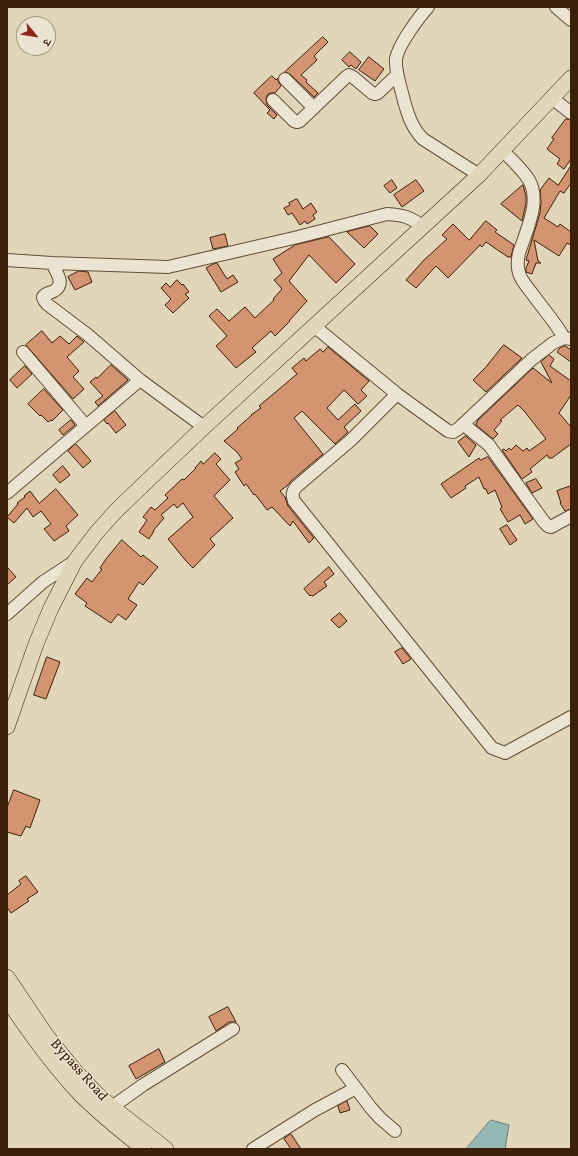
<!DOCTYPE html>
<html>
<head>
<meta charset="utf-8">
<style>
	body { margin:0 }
	#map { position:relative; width:578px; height:1156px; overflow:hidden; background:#e1d5ba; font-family:Vollkorn,"Noto Serif Devanagari",serif }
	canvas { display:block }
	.frame { position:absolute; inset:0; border:8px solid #3c2007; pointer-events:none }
	.north { position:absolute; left:16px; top:16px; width:40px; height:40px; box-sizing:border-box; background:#ece4d2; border:1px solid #a69681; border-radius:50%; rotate:120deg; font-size:11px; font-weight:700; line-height:16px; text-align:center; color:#3c2007 }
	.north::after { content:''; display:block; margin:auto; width:14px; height:18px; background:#8f2418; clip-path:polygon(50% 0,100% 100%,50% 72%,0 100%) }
</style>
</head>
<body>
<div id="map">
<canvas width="578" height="1156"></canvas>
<div class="frame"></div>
<div class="north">उ</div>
</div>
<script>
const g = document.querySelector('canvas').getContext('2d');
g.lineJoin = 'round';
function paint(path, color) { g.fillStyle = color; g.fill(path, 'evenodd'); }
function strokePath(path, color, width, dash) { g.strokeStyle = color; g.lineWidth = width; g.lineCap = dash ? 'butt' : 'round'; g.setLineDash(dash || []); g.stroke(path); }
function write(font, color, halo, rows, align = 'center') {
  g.font = font + ' Vollkorn,serif'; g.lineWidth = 3; g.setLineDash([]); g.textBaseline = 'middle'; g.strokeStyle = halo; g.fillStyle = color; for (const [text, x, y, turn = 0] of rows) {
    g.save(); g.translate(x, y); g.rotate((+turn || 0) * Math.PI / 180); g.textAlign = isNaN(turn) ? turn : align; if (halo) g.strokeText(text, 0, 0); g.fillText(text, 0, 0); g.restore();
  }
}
const water = new Path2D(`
	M491,1120L509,1125L505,1149H466Z`);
paint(water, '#94b8b3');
strokePath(water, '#717b6e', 1);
const building = new Path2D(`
	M323,37L328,42L314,56L317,60L301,75L307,80L306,82L318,93L314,97L290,74L285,72Z
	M350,52L361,62L356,69L351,65L349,67L342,60Z
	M369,57L384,69L375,81L359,70Z
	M272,76L276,80L278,78V81L281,86L275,93H271L268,94L266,98L267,105L277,115L274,119L267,113L270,110L254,93Z
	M566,119L571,120V159L564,169L557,164L560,159L547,149L554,139L552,138Z
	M571,166V183L564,193L560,191L544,218L558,227L560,224L571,232V245L567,243L559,256L534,240L538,261L541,263H536L532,274L526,272V268L529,261L526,260L540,213L541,203L540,190L549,178L558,185Z
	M392,180L397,188L390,193L384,186Z
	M416,180L424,191L402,207L394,195Z
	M523,185L526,196V203L522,221L501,204Z
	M297,199L303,209L311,203L317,212L313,215L315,219L307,224L305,221L300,225L292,213L288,215L284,208L290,205L289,203Z
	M486,221L497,230L495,232L514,245L511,257H508L486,242L482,247L480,245L448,278L436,266L416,288L406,280L424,260L447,239L442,235L453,224L469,240Z
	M370,226L378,234L364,248L347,232Z
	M225,234L228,246L213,249L210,238Z
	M329,237L355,264L336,283L309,255L289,281L307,301L289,321H290L275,336L271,331L253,347L252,348L256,352L236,368L216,346L227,336L209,316L217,309L229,321L245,307L255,318L274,300L273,299L282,289L274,280L282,273L273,259L295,245Z
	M217,263L227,279L233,275L238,282L221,292L206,268L211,265Z
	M79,271L88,272L92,282L75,290L68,277Z
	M177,280L182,285L183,284L189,292L185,294L189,298L173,313L165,305L171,299L161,288L166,283L170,287Z
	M42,331L52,343L60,336L69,344L77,336L84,342L67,357L79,371L73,377L84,389L73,399L26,345Z
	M504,345L522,358L486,392L473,380L485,368Z
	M565,346L571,350V362L557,352L560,348Z
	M328,347L369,381L361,390L367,396L358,404L344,390L327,408L338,420L355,404L361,411L344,427L348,432L335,444L302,411L294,418L323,454L291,481L288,485L280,491L285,497L288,506L314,538L309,543L293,521L290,526L272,507L267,510L255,494L254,495L246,484L244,486L235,472L239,469L235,463L242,459L237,452L224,441L238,429L237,428L252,415H251L261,408L259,406L297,374L292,368L304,358L306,361L320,349L323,352Z
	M549,355L554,359L550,366L571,381V395L559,413L571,427V444L552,458H549L547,455L530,469L532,472L522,479L502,450L504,449L506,451L509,448L511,450L516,445L523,451L527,448L529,451L546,439L525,412L518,405L500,420L502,421L494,430L498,434L493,439L476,425L478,420L533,368L552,383L541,362Z
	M111,365L128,380L98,406L95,402L103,396L90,382L96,377L97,378Z
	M25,366L32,374L17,388L10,380Z
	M44,389L63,410L52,421L51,420L48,422L41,415L40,416L28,404Z
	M115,411L126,425L116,433L108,423L107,424L104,420Z
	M71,420L75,425L63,435L59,430Z
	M466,436L476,445L469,457L458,442Z
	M76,444L91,461L83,468L68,451Z
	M215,453L221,459L216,464L230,480L214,496L233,518L210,539L215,545L193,568L186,561L168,539L193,517L183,503L177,508L174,504L161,515L164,518L153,531H154L149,539L139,532L147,520L143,517L151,507L155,510L168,498L165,495L182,479L184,480L196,468H195L201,461L203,464Z
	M488,457L533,519L525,524L520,515L508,522L500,509L502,507L495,490L488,494L486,489H484L479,477L465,486L466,488L451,498L441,484L479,458L480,460Z
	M63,466L70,475L60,483L53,475Z
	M536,479L542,488L532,493L526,483Z
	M571,486V509L565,511L560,503H561L557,491Z
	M56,489L78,515L66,526L69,531L54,541L44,529L51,524L41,511L33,517L27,508L14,523L7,517L18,504L17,503L25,497L24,496L30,491L39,503Z
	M507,525L517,540L510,545L500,529Z
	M122,540L141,557L143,555L158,567L143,585L139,582L128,599L137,605L126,620L118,614L111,623L85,606L87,603L75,594L87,578L92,582L102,569L100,568L106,559Z
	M7,567L16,577L7,585Z
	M329,567L334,574L324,582L327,586L313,596L311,595L310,596L304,589Z
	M340,613L347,621L339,628L331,620Z
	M402,648L411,659L403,664L395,652Z
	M47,657L60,662L46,699L34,695Z
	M14,790L40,800L30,828L26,826L21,836L7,832V808Z
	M26,876L38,892L27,899L29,901L11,913L7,907V895L21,884L19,881Z
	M228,1007L236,1022H229L216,1031L209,1017Z
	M159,1049L165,1062L136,1079L129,1066Z
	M347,1101L350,1110L340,1113L338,1106Z
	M291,1134L301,1149H291L284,1139Z`);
paint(building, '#d49471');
strokePath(building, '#3c2007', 1);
const minor = new Path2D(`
	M428,7C419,17 398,45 396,59C395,73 401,87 404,101C408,115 412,128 423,139L479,175
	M556,7L571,20
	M285,79L314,108
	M552,98L571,113
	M273,100L294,121L297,122L300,121L346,77L349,75L353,77L372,93L375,94L378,93L397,75
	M502,150C511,159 522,169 529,180C540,200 529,223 523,242C519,251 516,263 519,273C521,281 529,289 534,296C544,310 556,323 564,338
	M7,260L52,263L168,267L298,237L387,214C404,215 409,217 423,226
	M52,263C56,272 66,284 54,291C50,293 46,293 43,297L44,300L47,304L88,335L140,380L204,427
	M314,326L397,394L448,431L453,432L458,429L531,360L553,343L564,338L571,339
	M23,352L86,426
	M397,394L351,440L296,487C292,492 292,495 294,501L492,748L505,753L571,717
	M463,424L489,445L544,522L548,526L551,527L571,516
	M7,493L140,380
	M7,614L43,582L75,561
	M342,1070L371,1108L380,1118L395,1131
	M112,1107L143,1085L233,1029
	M253,1149L315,1110L356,1088`);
const major = new Path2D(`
	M7,727L36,644L51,608L75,561L97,532L116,511L146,482L204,427L479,175L571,78
	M7,977L46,1035L75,1071L97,1094L112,1107L166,1149
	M7,999C29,1032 52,1064 79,1093C99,1113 121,1131 144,1149`);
strokePath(minor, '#654d34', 14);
strokePath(major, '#3c2007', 16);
strokePath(minor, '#ece4d2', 12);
strokePath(major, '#e1d5ba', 15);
write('14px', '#3c2007', '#ece4d2', [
	["Bypass Road",78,1071,48]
]);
</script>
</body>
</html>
